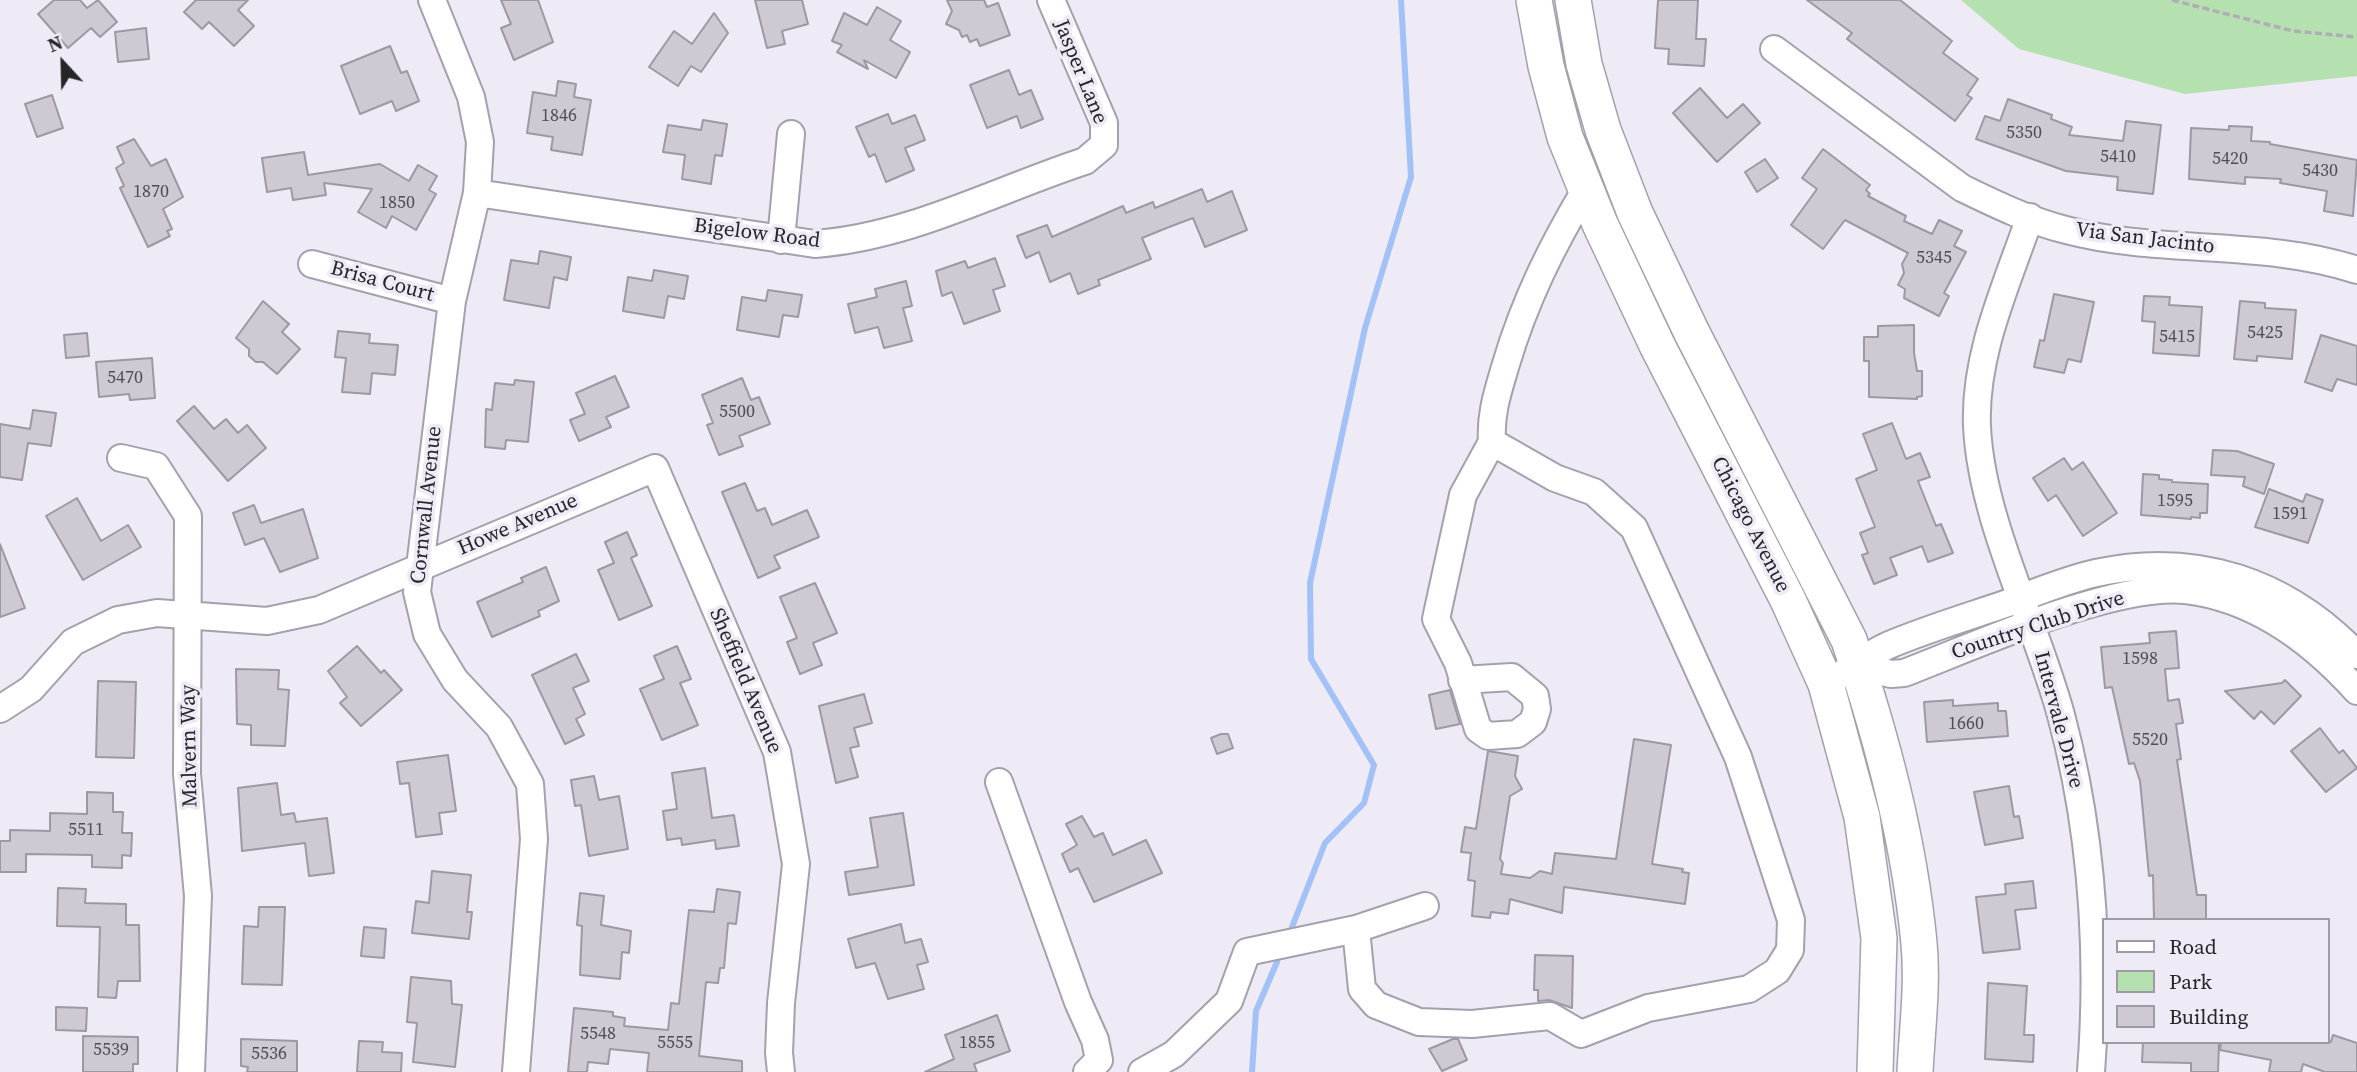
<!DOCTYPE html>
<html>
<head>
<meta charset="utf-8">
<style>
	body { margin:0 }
	#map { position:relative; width:2357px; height:1072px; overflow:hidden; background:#eeeaf6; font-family:"Source Serif 4",serif }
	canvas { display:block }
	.legend { position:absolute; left:2102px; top:918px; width:228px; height:126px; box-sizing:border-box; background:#eeeaf6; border:2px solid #9e9ba4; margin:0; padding:9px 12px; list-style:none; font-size:21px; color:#262529 }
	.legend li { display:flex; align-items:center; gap:14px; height:35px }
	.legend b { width:35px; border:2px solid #9e9ba4 }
	.north { position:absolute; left:28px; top:28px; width:70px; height:70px; -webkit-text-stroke:5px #eeeaf6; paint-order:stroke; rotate:338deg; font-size:19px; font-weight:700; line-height:28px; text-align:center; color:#262529 }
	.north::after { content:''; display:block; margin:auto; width:24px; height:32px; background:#262529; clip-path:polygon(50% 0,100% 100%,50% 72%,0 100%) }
</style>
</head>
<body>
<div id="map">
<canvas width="2357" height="1072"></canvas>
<ul class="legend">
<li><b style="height:9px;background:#fff"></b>Road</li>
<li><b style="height:19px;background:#b5e0b0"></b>Park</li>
<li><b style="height:19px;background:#cfc9d4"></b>Building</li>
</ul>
<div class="north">N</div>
</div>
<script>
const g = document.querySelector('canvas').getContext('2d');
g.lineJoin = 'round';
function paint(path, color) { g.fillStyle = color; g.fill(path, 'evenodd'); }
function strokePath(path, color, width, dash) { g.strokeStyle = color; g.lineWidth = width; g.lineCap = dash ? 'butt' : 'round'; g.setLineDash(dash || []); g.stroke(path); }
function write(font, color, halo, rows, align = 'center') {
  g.font = font + ' "Source Serif 4",serif'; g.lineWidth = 7; g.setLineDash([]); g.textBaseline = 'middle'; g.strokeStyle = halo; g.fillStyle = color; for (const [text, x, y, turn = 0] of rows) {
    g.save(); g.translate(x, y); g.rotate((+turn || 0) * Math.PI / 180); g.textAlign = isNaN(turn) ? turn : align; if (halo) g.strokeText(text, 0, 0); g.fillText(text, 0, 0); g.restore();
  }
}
paint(new Path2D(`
	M1961,0H2357V76L2185,94L2019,49Z`), '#b5e0b0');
strokePath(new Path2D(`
	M1292,927L1325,843L1364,803L1374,765L1311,659L1310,583L1365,328L1411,177L1401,0
	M1252,1072L1256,1011L1277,962`), '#a2c1f7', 6);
const building = new Path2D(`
	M54,0H80L87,8L98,0L117,22L100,37L91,28L68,48L38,14Z
	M196,0H248L238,10L254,26L234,46L209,22L202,29L184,12Z
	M501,0H538L553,42L514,60L501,28L511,24Z
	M755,0H802L808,24L782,31L785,44L767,48Z
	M947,0H984L987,7L998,3L1010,35L980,46L977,39L970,42L967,35L962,37L959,30L946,24L952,11Z
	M1658,0H1698L1696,39H1706L1704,66L1668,64L1669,49L1655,48Z
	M1807,0H1900L1952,41L1943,53L1978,79L1967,95L1972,98L1955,121L1847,39L1852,33Z
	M877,7L901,21L890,40L910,52L896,78L864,60L868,69L837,52L842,45L832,41L844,13L867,25Z
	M714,13L728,33L701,72L691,66L678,86L649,67L674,31L692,44Z
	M146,28L149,59L118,62L115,32Z
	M390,46L401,73L407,71L419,101L396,111L392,101L360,114L341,66Z
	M1009,70L1019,95L1031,90L1043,119L1021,128L1017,116L987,128L970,85Z
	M558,81L576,84L574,97L591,100L582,155L551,150L553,137L527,133L533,92L556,96Z
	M1700,88L1727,118L1743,104L1760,123L1717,162L1673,113Z
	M52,95L63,128L37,137L25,104Z
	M2008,99L2052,115L2051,119L2072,127L2069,135L2123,141L2126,121L2161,125L2153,194L2117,190L2118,177L2066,171L1976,139L1985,116L2000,121Z
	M888,114L892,124L915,115L925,140L905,148L914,170L886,182L875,154L869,157L856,127Z
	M703,120L727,124L722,156L715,155L711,184L682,179L685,155L663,152L668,125L701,130Z
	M2229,126L2252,127L2251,141L2270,142V144L2357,160L2353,216L2324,211L2327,191L2280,183L2281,179L2245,177V184L2189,179L2191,128L2229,130Z
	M134,139L151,166L166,159L183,197L163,209L172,229L167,231L170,236L148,247L120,188L124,186L116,168L124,163L117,147Z
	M1823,149L1870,185L1866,190L1870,194L1868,196L1906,216L1904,221L1932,234L1939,220L1962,231L1954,246L1966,252L1944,293L1949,296L1939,316L1904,298L1905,289L1898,285L1904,273L1902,264L1908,253L1845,220L1823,249L1791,225L1817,189L1802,178Z
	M304,152L308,175L380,164L409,181L418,165L437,176L429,190L436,194L416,230L392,216L386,228L358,212L372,189L324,183L326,195L293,200L291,188L267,192L262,158Z
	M1765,159L1778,178L1757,192L1745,172Z
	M1202,189L1207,202L1232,191L1247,230L1205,247L1193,218L1169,227L1142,238L1151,259L1098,280L1100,285L1078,294L1070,273L1050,282L1039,252L1026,258L1017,236L1047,225L1052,237L1123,206L1126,213L1153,202L1155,208Z
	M540,251L571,257L567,280L554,277L549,308L504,300L511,260L538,264Z
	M995,258L1005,286L993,290L1000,311L964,324L952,292L942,296L936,271L965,261L968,268Z
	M654,270L688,276L684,299L668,296L664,318L623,311L628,277L652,281Z
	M906,281L912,306L903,308L912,341L884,348L878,327L855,333L848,304L877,297L875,289Z
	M768,290L802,295L798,317L783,315L779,337L737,330L742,297L766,301Z
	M2054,294L2094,302L2081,362L2068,359L2064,373L2034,367L2040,340L2044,341Z
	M2144,296L2170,297L2169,305L2202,307L2199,356L2153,353L2155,322L2142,321Z
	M263,301L289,324L282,332L300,349L277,374L263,362H256L249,356V349L236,338Z
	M2240,301L2265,303V308L2296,310L2292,359L2257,356V361L2234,359Z
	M1914,325V353L1917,371H1922V396L1917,397V399L1869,397V361H1864V337H1878V326Z
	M338,331L370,334L369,343L398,345L395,375L372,373L370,394L342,392L346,358L335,357Z
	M87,333L89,356L66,358L64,335Z
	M2321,335L2357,346V385L2337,379L2332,391L2305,382Z
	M152,358L155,398L130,400L129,394L99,397L96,362Z
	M615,376L629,407L606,417L611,427L579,441L570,420L585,414L576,393Z
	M742,378L751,400L759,397L770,424L739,436L743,446L719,455L707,425L713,423L702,395Z
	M515,380L534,382L528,442L506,440L505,449L485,447L486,409L492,410L495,383L514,385Z
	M194,406L214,429L226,419L238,433L247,425L266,448L228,481L177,421Z
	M33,410L56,413L51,446L28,443L22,480L0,477V424L30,429Z
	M1892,423L1906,459L1920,453L1930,477L1918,481L1936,526L1941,524L1953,553L1928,562L1922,546L1890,558L1897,575L1874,584L1862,555L1868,553L1860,533L1875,527L1856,479L1877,470L1863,434Z
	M2213,450L2237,451L2274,464L2264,494L2243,486L2245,477L2211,475Z
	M2064,458L2072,470L2083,462L2117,513L2083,536L2056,495L2048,501L2033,478Z
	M2143,474L2159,475V479L2172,480V482L2208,484L2207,513H2200V518L2191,517V519L2141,515Z
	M745,483L757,511L765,508L772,525L807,510L819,537L774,556L780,568L758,578L722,492Z
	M2269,489L2303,502L2306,494L2323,500L2308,543L2255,527Z
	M77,498L101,541L128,525L141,547L83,580L46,516Z
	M254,505L261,523L303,509L318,558L280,572L264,538L245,545L233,513Z
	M627,532L637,555L631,558L652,606L619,620L598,570L614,563L605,542Z
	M0,544L25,608L0,617Z
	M546,567L559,601L538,611L540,616L492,637L477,602L523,582L521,578Z
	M815,583L837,633L813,643L822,665L800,674L787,642L797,638L780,597Z
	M2176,631L2179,668L2165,669L2168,701L2179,699L2183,723L2176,724L2181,759L2177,760L2197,895H2206V920H2154L2153,875L2149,876L2140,781L2134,763L2129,764L2112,687L2105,688L2101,647L2150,643L2149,633Z
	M357,646L381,673L384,670L402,690L361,726L340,703L347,697L328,671Z
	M677,646L691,679L680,683L698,725L662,740L640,689L664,679L654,656Z
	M576,654L589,681L573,688L585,714L576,719L584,735L565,744L532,675Z
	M236,669L279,670L278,689L289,690L285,746L251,745V725L237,724Z
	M2285,680L2301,696L2274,724L2261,711L2254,719L2225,691L2282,683Z
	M98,681L136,682L134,758L96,757Z
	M1450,690L1460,724L1436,729L1429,695Z
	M864,694L872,723L854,728L859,746L850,748L858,777L836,783L819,706Z
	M1953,700V706L1998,703V711H2006L2008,736L1927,742L1924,702Z
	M2320,728L2339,753L2343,750L2357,768L2326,792L2291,751Z
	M1221,734H1228L1233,748L1217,754L1211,738Z
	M1634,739L1671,745L1652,864L1683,869L1682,872L1689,873L1685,904L1564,887L1562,913L1510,899L1508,914L1491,912L1490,918L1472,916L1475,881L1468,880L1471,853L1461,852L1465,827L1476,829L1488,751L1518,756L1515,776L1522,789L1510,796L1500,859L1503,863L1501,874L1530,878L1540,871L1552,874L1555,853L1616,859Z
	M448,755L456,811L439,813L442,834L416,837L409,783L400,784L397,762Z
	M705,768L712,818L734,815L739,846L716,849L715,840L682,845L681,838L667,840L663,811L677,809L672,773Z
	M594,776L599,800L619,796L628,849L589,856L581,805L575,806L571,780Z
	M277,783L281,815L294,813L296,822L327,818L334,873L309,876L305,843L242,851L238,788Z
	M2009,786L2014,817L2019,816L2023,838L1985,845L1974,792Z
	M87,792L113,793V812H123L122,833H132L131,856L122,855V868L92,867V855L26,854V872H0V841H10V830L50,831V813L87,814Z
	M903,813L914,885L849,895L845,872L878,867L870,818Z
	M1082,816L1094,837L1103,833L1113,855L1146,840L1162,873L1094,902L1078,868L1070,872L1062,854L1077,845L1066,824Z
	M432,871L471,875L467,912H472L469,939L412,933L416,901L429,903Z
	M2033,881L2036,908L2015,910L2020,949L1983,953L1976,897L2006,894L2005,884Z
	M58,888L86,889L85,903L126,904V925H139L140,981H118L116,998L98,997L100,927L57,926Z
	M717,889L740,892L736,924L728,923L724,968H720L718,983L706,982L699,1056L742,1061V1072H647L649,1053L610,1049L608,1064L588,1062L587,1072H568L574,1008L613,1012V1016L625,1018L624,1026L668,1030L671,1003L679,1004L689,910L714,912Z
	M580,893L604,896L601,925L631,931L629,953L622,952L620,979L580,975L582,926L577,925Z
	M259,907H285L282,985L242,984L244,926L258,927Z
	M901,924L905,943L921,939L928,962L917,965L924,989L888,999L875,963L856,968L848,939Z
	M364,927L386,929L384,958L361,956Z
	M1535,955L1573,956L1572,1008L1549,1000L1538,1001V990H1534Z
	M411,977L451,981L452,1004L462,1005L455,1067L413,1062L417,1023L407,1022Z
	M1988,983L2027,986L2024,1035H2034L2033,1062L1985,1059Z
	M56,1007L87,1008L86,1031L56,1030Z
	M997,1015L1010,1051L974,1064L977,1072H925L954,1059L945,1035Z
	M2333,1035L2357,1043V1072H2325L2303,1064L2301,1072H2269L2271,1060L2220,1050L2221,1042H2331Z
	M83,1036L138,1037V1064H133V1072H83Z
	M241,1039L297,1041V1072H247L248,1067L241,1066Z
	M1453,1039H1458L1467,1060L1442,1071L1429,1049Z
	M359,1041L383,1042L382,1052L402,1053L401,1072H357Z
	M2143,1042H2219L2218,1072H2191V1063L2142,1062Z`);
paint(building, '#cfc9d4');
strokePath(building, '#9e98a2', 2);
const minor = new Path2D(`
	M432,0L471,97L480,142L477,193L452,301L417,592L427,634L455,680L499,727L530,784L534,839L516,1072
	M1774,49L1962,188C1995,204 2030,221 2066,230C2160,255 2264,239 2357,270
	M477,193L815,244C910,237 996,190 1085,161L1104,145V123L1051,0
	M2030,217C2007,284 1974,354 1977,426C1981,519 2036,623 2061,715C2092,831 2100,953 2091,1072
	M781,240L791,134
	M312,264L452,301
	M121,458L156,466L188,516L187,774L198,896L191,1072
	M1858,666L1891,674L1904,673C1975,646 2112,583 2185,590C2255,598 2312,641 2357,691
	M1462,680L1512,677L1535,696L1537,709L1533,722L1517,734L1488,736L1478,729L1458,663L1436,619L1463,495L1492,442
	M1826,684C1847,672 1868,654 1889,645C1927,629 1967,617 2005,604C2034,593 2065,580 2096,573C2196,551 2286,581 2357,655
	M0,709L31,689L73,642L118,620L157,613L267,621L319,610L655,468L777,752L796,864L781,1003L779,1053L781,1072
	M999,782L1078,1002L1095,1040L1099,1060L1087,1072
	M1425,906L1356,929L1362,989L1376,1005L1419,1022L1472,1024L1550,1016L1581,1034L1648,1008L1749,989L1777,971L1790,950L1791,920L1738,757L1634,528L1594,492L1555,478L1492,442C1490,414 1498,391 1506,364C1525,300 1552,246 1586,189
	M1142,1072L1174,1054L1229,1001L1247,952L1356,929`);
const major = new Path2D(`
	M1534,0L1546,66L1565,137L1600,224L1657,345L1788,600L1826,684L1862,817L1879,938L1875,1072
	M1573,0L1584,64L1603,130L1635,213L1691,331L1849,640C1882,739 1909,839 1919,943C1923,985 1917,1030 1915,1072`);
strokePath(minor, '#a4a1ac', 30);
strokePath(major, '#a4a1ac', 38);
strokePath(new Path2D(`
	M2172,0L2293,31L2357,37`), '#b0adb7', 3.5, [7, 3.5]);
strokePath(minor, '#fff', 26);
strokePath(major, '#fff', 35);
write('18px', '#504e54', null, [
	["1846",559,116],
	["5350",2024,133],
	["5410",2118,157],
	["5420",2230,159],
	["5430",2320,171],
	["1870",151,192],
	["1850",397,203],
	["5345",1934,258],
	["5425",2265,333],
	["5415",2177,337],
	["5470",125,378],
	["5500",737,412],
	["1595",2175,501],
	["1591",2290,514],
	["1598",2140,659],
	["1660",1966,724],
	["5520",2150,740],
	["5511",86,830],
	["5548",598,1034],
	["5555",675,1043],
	["1855",977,1043],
	["5539",111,1050],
	["5536",269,1054]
]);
write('21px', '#262529', '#eeeaf6', [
	["Jasper Lane",1080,72,68],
	["Bigelow Road",757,234,7],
	["Via San Jacinto",2145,239,7],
	["Brisa Court",382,282,15],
	["Cornwall Avenue",427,505,-84],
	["Howe Avenue",518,525,-23],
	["Chicago Avenue",1750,525,63],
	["Country Club Drive",2038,626,-18],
	["Sheffield Avenue",745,681,67],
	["Intervale Drive",2058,720,75],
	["Malvern Way",190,746,-91]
]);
</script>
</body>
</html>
